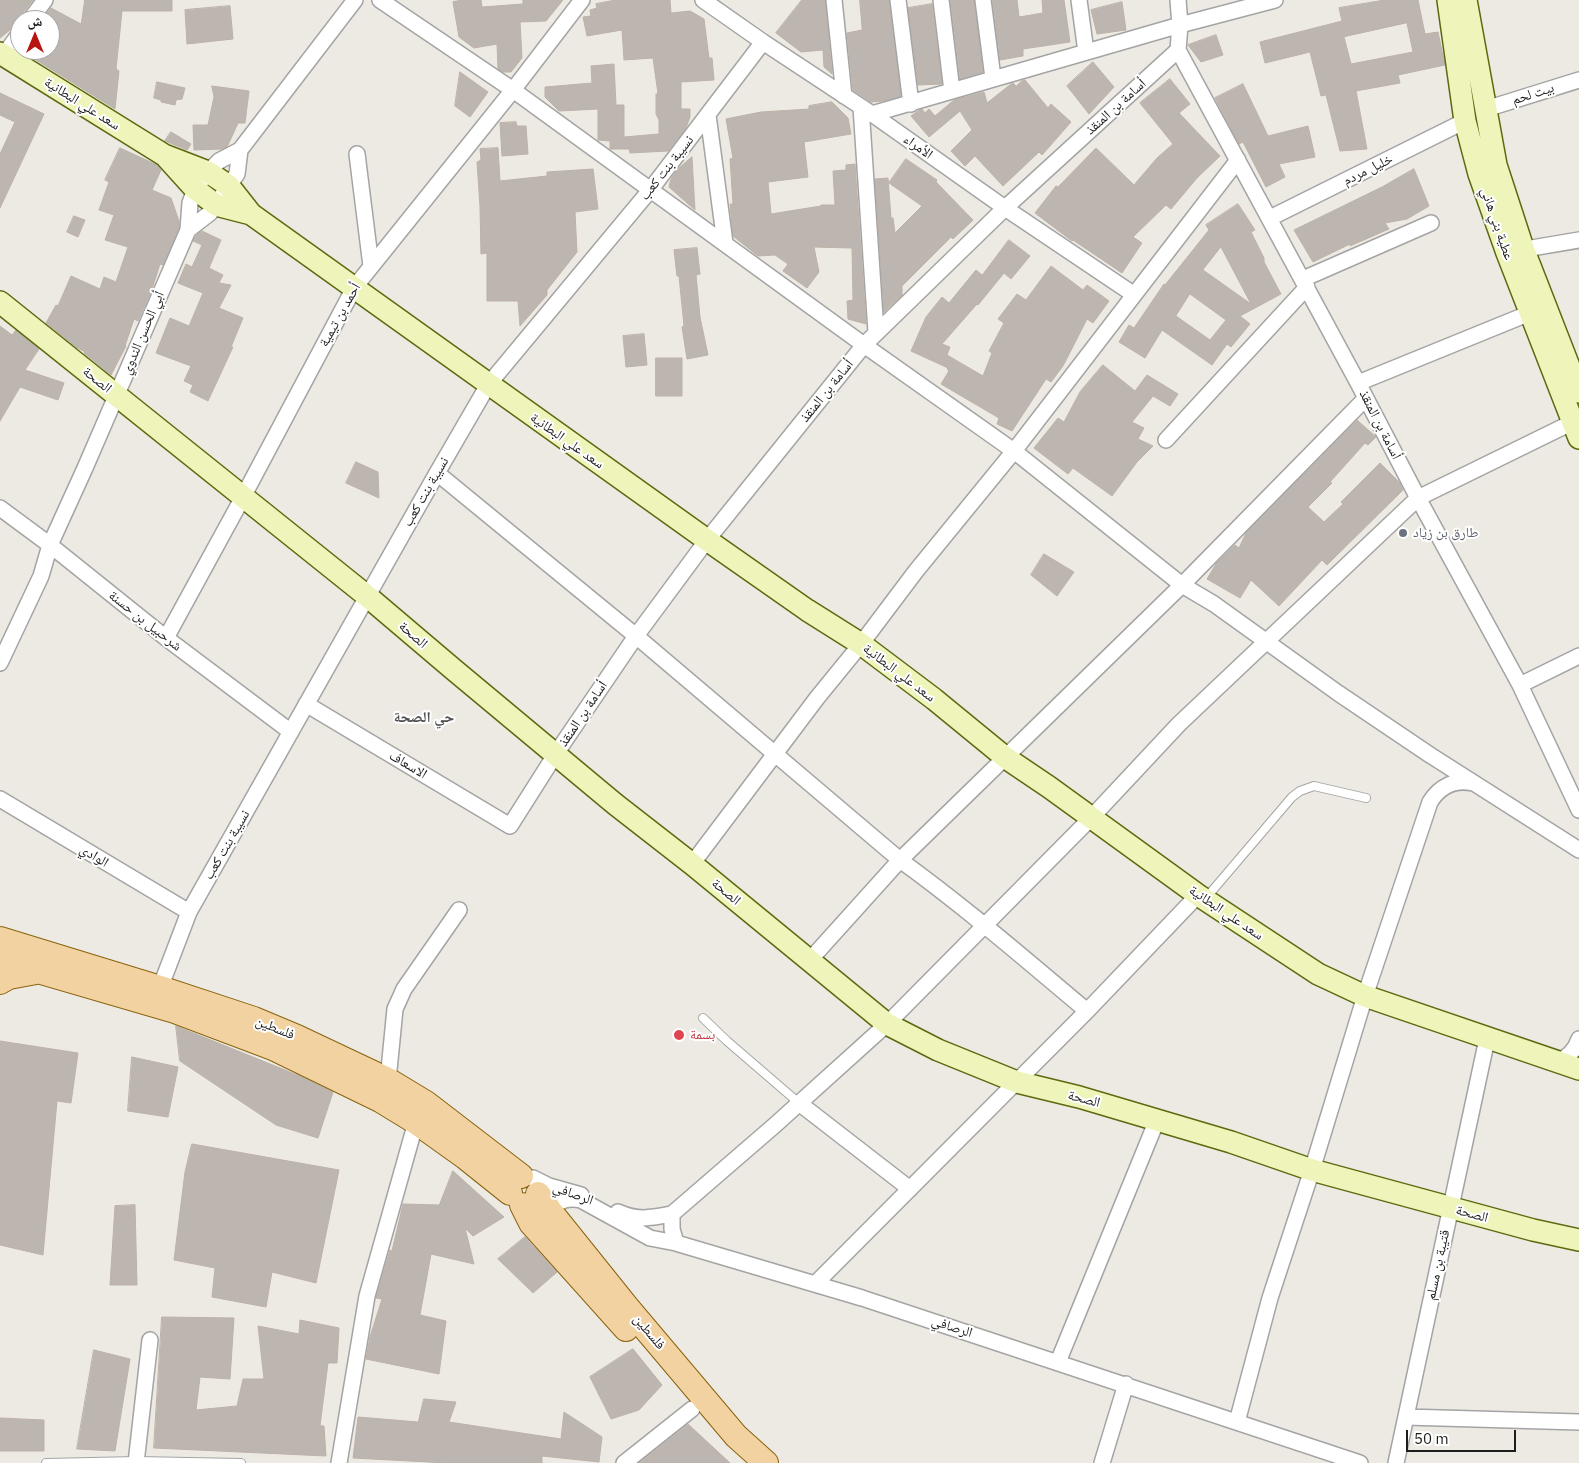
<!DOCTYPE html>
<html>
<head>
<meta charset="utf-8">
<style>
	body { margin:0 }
	#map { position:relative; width:1579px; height:1463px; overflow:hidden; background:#edeae3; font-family:"IBM Plex Sans","Noto Naskh Arabic",sans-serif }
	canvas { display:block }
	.north { position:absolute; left:10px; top:10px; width:50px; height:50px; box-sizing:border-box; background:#fff; border:1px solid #a5a5a5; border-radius:50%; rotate:0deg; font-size:14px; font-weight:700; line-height:20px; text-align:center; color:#1d1d1d }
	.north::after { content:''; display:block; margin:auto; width:18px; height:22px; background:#b81511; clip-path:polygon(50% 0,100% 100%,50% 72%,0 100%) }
	.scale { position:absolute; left:1406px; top:1430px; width:110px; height:22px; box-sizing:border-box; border:2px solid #1d1d1d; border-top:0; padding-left:6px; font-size:15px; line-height:18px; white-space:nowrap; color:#1d1d1d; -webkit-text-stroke:4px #fff; paint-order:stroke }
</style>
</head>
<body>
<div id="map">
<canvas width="1579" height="1463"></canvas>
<div class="north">ش</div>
<div class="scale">50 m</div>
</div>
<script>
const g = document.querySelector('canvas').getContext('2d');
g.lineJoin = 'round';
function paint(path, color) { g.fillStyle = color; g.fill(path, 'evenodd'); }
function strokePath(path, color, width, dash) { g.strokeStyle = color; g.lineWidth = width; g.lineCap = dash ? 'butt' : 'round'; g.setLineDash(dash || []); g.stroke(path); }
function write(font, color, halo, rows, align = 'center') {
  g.font = font + ' "IBM Plex Sans","Noto Naskh Arabic",sans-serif'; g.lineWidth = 4; g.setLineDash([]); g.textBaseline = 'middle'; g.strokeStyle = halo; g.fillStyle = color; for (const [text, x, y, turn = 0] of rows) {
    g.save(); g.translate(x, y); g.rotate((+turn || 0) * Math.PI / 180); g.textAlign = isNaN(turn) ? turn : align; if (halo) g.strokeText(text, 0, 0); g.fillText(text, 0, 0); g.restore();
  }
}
const building = new Path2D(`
	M0,0H33L22,14L20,22L0,38Z
	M85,0H172V11H122L116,69L119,71L115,109L20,50H50V20H42L51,8L81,24Z
	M463,0H481L482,7L523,4V0H563L546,21L520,22L522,58L511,72H503L498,69L497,44L474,48L459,37L453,2Z
	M616,0H670L671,13L690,11L704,19L709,58H712L714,80L681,82V109H690V117L686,128L668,151L630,153L629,149H610V141L598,140V109L559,111L545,97V87L592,83L591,66L614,64L616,105H624V137L659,134V120L656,114V94H658L653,58L624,60L622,30L587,36L583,17L591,16L590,10L597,8L596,4Z
	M802,0H825L832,74L824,67L823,50L801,52L776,33Z
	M860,0H889L901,96L883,101L871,102L853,90L847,33L862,30Z
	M950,0H974L983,72L960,79Z
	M992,0H1017L1019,17L1043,13L1042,0H1064L1070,42L1023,49V56L1000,60Z
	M1385,0H1418L1425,34L1438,32L1445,65L1398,75L1400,83L1356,91L1367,149L1340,151L1326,95L1321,96L1310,52L1265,63L1260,42L1342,21L1339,8ZM1407,23L1413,52L1351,64L1344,37Z
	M1122,2L1126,30L1097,34L1091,10Z
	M932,4L942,84L918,85L908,8Z
	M230,6L233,39L187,44L185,10Z
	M1216,35L1223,55L1201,62L1188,45Z
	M1093,62L1114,87L1089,114L1067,86Z
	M460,72L488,92L470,117L455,106Z
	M1170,79L1190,104L1179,113L1220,156L1197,178L1171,209L1166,205L1133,237L1142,243L1122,273L1073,240L1072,241L1035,213L1056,186L1058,187L1096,148L1134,185L1157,158L1173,144L1140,103Z
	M1023,80H1025L1048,108L1051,104L1071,122L1042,155L1039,152L1003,186L975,156L965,166L951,151L972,130L960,111L929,137L911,116L918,111L922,109L925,113L929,109L935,116L954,100L984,92L987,103L1011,84L1013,83L1016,86Z
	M157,82L185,88L182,99L176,100L175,105L161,102V100L154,98Z
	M1243,84L1268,136L1308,126L1315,157L1279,164L1285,177L1266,187L1243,142L1239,144L1215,98Z
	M212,86L249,91L245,123H238L228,145L226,147L222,149L194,150L193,125H208L214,97Z
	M0,93L44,114L0,208V154L15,122L0,115Z
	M832,102L848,118L851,134L804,142L808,177L768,182L771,214L821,206V205H835L833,171L846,170V165L855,164L866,324L848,319L847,301L853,300L852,248L814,247L819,272L807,288L783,271L788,264L775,255L758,256L733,236L730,204H733L730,159L733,158L726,119L761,112L809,109V106Z
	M516,122L517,126H526L528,154L502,156L500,123Z
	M171,132L191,144L187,150L165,141Z
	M120,148L157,165L161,170L152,190L171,198L179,221V228L163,265L160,264L151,292L138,321L134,319L125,346H126L111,375L84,353L85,352L76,347L46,323L56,305L58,306L71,276L100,289L104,277L116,282L128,247L105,240L114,215L99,210L109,182L105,180Z
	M498,148L500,181L547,176V172L593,169L598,209L575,212L577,252L547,290V295L520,326L518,301H487V253L481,254L480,207L477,162L481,160L480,149Z
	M692,157L695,210L669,187L671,179L678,169Z
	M906,159L937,180L936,182L973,220L953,239L951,237L902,286V295L884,312L875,179L888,178L891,218H893L895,233L922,206L889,183Z
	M1414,169L1429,206L1407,219L1385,223L1389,229L1350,246V244L1313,262L1294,230L1382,187Z
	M1238,204L1255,230L1251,232L1264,258V262L1281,294L1240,316L1250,324L1231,347L1227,344L1212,365L1162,330L1145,358L1119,342L1129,325L1134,328L1164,284L1165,285L1209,230L1206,225ZM1221,247L1251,304L1203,270ZM1190,294L1226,320L1210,340L1176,316Z
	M74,216L85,220L78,237L67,232Z
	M202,231L221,240L209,268L223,275L219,283L231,285L219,308L243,318L231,347H233L208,401L190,392L193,385L184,381L191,366L156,353L170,318L189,326L203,293L178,283L186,264L192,267L202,245L193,241L196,236Z
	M1009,240L1030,256L1011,279L1004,273L978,305L977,304L942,344L950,347L947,355L983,376L992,353L989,351L1004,323L998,319L1017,294L1026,300L1051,266L1083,290L1087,285L1109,301L1093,323L1087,319L1063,366L1051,382L1046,379L1012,431L997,424L999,418L941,384L949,371L947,369L948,368L911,351L926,317L942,297L949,303L976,270L982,275Z
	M697,248L700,274L696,275L700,317L708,355L687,359L682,327L684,326L679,276H677L674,250Z
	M0,326L12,335L16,330L39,349L25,370L64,383L58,400L20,387L0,421Z
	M644,334L647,365L626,367L623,336Z
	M656,358H682V396H656Z
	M1103,365L1135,391L1147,375L1178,394L1170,406L1153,396L1132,422L1144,428L1138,439L1153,446L1137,462L1112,496L1073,468L1068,474L1034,448L1058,418L1064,422L1080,392Z
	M1357,420L1376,437L1368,445L1365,443L1330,482L1332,483L1308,507L1324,522L1343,504L1341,502L1380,463L1399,482L1403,490L1327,565L1322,560L1279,606L1251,580L1240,598L1207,579L1216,564L1235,545L1239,548L1246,533Z
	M356,462L378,472L379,498L346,483Z
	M1044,554L1074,572L1057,596L1031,575Z
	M176,1026L300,1076L333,1092L318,1138L276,1125L180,1061Z
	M0,1041L78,1053L71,1103L57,1101L43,1255L0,1245Z
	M132,1057L178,1067L168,1117L128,1111Z
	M192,1144L339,1170L316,1283L272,1272L266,1307L212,1297L215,1268L174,1260L185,1172Z
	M453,1171L504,1217L473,1236L465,1228L474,1264L431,1254L420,1315L446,1321L439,1374L366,1359L370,1337L382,1299L376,1298L390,1250L392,1251L403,1204L439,1205Z
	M135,1205L137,1285H110L115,1206Z
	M525,1237L557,1272L533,1293L498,1259Z
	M162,1317L234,1318L230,1379L200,1377L196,1410L237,1406L243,1379H264L258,1326L299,1334L300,1320L339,1328L337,1363H328L320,1426H324L326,1456L154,1448Z
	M633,1349L662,1385L639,1410L611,1419L590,1377Z
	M94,1350L130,1359L115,1451L77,1449Z
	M424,1399L456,1402L449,1422L561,1439L564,1412L602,1437L599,1462L542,1456V1463H447L353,1458L358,1417L418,1422Z
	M0,1418L44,1420V1451H0Z
	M688,1424L730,1463H639Z`);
paint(building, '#bdb6b0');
strokePath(building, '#bdb1a7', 1);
const lane = new Path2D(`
	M1206,898L1292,797L1300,791L1314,786L1366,798
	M703,1018L727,1041L799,1103
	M46,1463L137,1461L241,1463`);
const street = new Path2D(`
	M380,0L513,90L864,345L1014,451L1182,585L1214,604L1338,693L1430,755L1579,850
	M703,0L763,42L872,114L1005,208L1133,294
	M834,0L844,96
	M898,0L911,104
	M941,0L952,91
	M983,0L993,78
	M1079,0L1086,52
	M1178,0L1180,25L1178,50
	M30,20L45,0
	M1178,50L1358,383L1418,498L1520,685L1579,810
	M4,55L20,33
	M861,107L876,332
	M1486,109L1579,80
	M872,114L1180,25L1275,0
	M708,115L725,243
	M357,154L371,266
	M1270,218L1465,121
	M188,230L210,213L237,174L240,150
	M1514,251L1579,240
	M1303,279L1431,223
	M1358,383L1530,313
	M1166,440L1307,287
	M437,473L636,636L900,860C965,907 1026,960 1087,1011
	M0,508L50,545L166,638L291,732
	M166,638L243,497L354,288L513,90L582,0
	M0,663L41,576L50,545L85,468L188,230L190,203L195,189L208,172L219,161L240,150L355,0
	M1520,685L1579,656
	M306,704L510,826L555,755L636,636L707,540L864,345L1005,208L1178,50
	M0,799L189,912
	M692,864L817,698L861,644L916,571L1014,451L1238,160
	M809,961L900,860L1182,585L1366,398
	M160,988L189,912L437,473L488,385L651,189L763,42
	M1556,1062C1568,1058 1575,1051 1579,1039
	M388,1080L395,1009L404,989L459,910
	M799,1103L910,1189
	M533,1178L549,1186L581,1195
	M550,1211C557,1200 568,1197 581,1200L650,1238L676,1243L862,1298L1360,1463
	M618,1212C638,1221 651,1218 672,1214
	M676,1243L672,1229V1214L775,1125L887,1024L1091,818L1179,724L1418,498L1573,422
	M815,1284L1087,1011L1198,895
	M1058,1362L1157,1120
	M1406,1417L1579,1422
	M1237,1422L1270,1298L1312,1170L1365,996L1430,802C1440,786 1455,779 1473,783
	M136,1463L150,1340
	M339,1463L367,1296L416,1122
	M624,1463L692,1409
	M1102,1463L1126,1384
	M1396,1463L1487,1039`);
const secondary = new Path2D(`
	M1448,0L1465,121L1479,174L1507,253L1579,438
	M1466,0L1496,165L1523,248L1579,392
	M0,53L164,155L208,172L229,186L251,214L707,540L807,610L861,644L934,699L1006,758L1049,787L1198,895L1318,974L1365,996L1579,1069
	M167,158L195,189L216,205L251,214
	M0,302L367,596L453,669L615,804L692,864L887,1024L938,1050L1017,1082L1079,1097L1231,1142L1312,1170L1533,1230L1579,1240`);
const primary = new Path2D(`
	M0,939L160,988L254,1019L297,1037L388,1080L426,1103L521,1176
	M0,960L175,1011L273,1048L380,1100L416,1122L465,1157L510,1193
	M0,982L9,977L36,972
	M538,1194L550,1211L627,1307L736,1436L766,1463
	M522,1205L531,1223L626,1329`);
strokePath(lane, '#a4a4a4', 10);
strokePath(street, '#a4a4a4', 18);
strokePath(secondary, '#5d690e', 24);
strokePath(primary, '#89630c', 26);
strokePath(lane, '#fff', 8);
strokePath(street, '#fff', 15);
strokePath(secondary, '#eff4bb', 21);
strokePath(primary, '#f3d2a2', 24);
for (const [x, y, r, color] of [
	[1403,533,5,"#6b7280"],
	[679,1035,6,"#e0444e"]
]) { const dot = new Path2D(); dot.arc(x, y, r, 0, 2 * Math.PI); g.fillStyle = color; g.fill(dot); strokePath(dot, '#fff', 2); }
write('14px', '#1d1d1d', '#fff', [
	["بيت لحم",1533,94,-18],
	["سعد علي البطانية",82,104,32],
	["أسامة بن المنقذ",1116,107,-42],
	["الأمراء",918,147,35],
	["نسيبة بنت كعب",667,168,-52],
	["خليل مردم",1368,170,-26],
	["عطية بني هاني",1497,224,71],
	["أحمد بن تيمية",340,315,-61],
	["أبي الحسن الندوي",143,333,-67],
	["الصحة",97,380,39],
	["أسامة بن المنقذ",827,391,-51],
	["أسامة بن المنقذ",1380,425,63],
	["سعد علي البطانية",567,441,35],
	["نسيبة بنت كعب",426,492,-60],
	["شرحبيل بن حسنة",145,621,38],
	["الصحة",413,635,41],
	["سعد علي البطانية",899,673,37],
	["أسامة بن المنقذ",583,714,-56],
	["الاسعاف",408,765,31],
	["نسيبة بنت كعب",227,845,-60],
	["الوادي",94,856,31],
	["الصحة",726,892,40],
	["سعد علي البطانية",1226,913,34],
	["فلسطين",275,1028,22],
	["الصحة",1084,1099,15],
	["الرصافي",573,1194,20],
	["الصحة",1472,1214,15],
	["قتيبة بن مسلم",1438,1265,-78],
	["الرصافي",952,1327,18],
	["فلسطين",649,1332,50]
]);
write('14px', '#5b616d', '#fff', [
	["طارق بن زياد",1413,533]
], 'left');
write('14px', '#be3a42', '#fff', [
	["بسمة",690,1035]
], 'left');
write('bold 15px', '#505050', '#fff', [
	["حي الصحة",424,718]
]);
</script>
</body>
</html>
